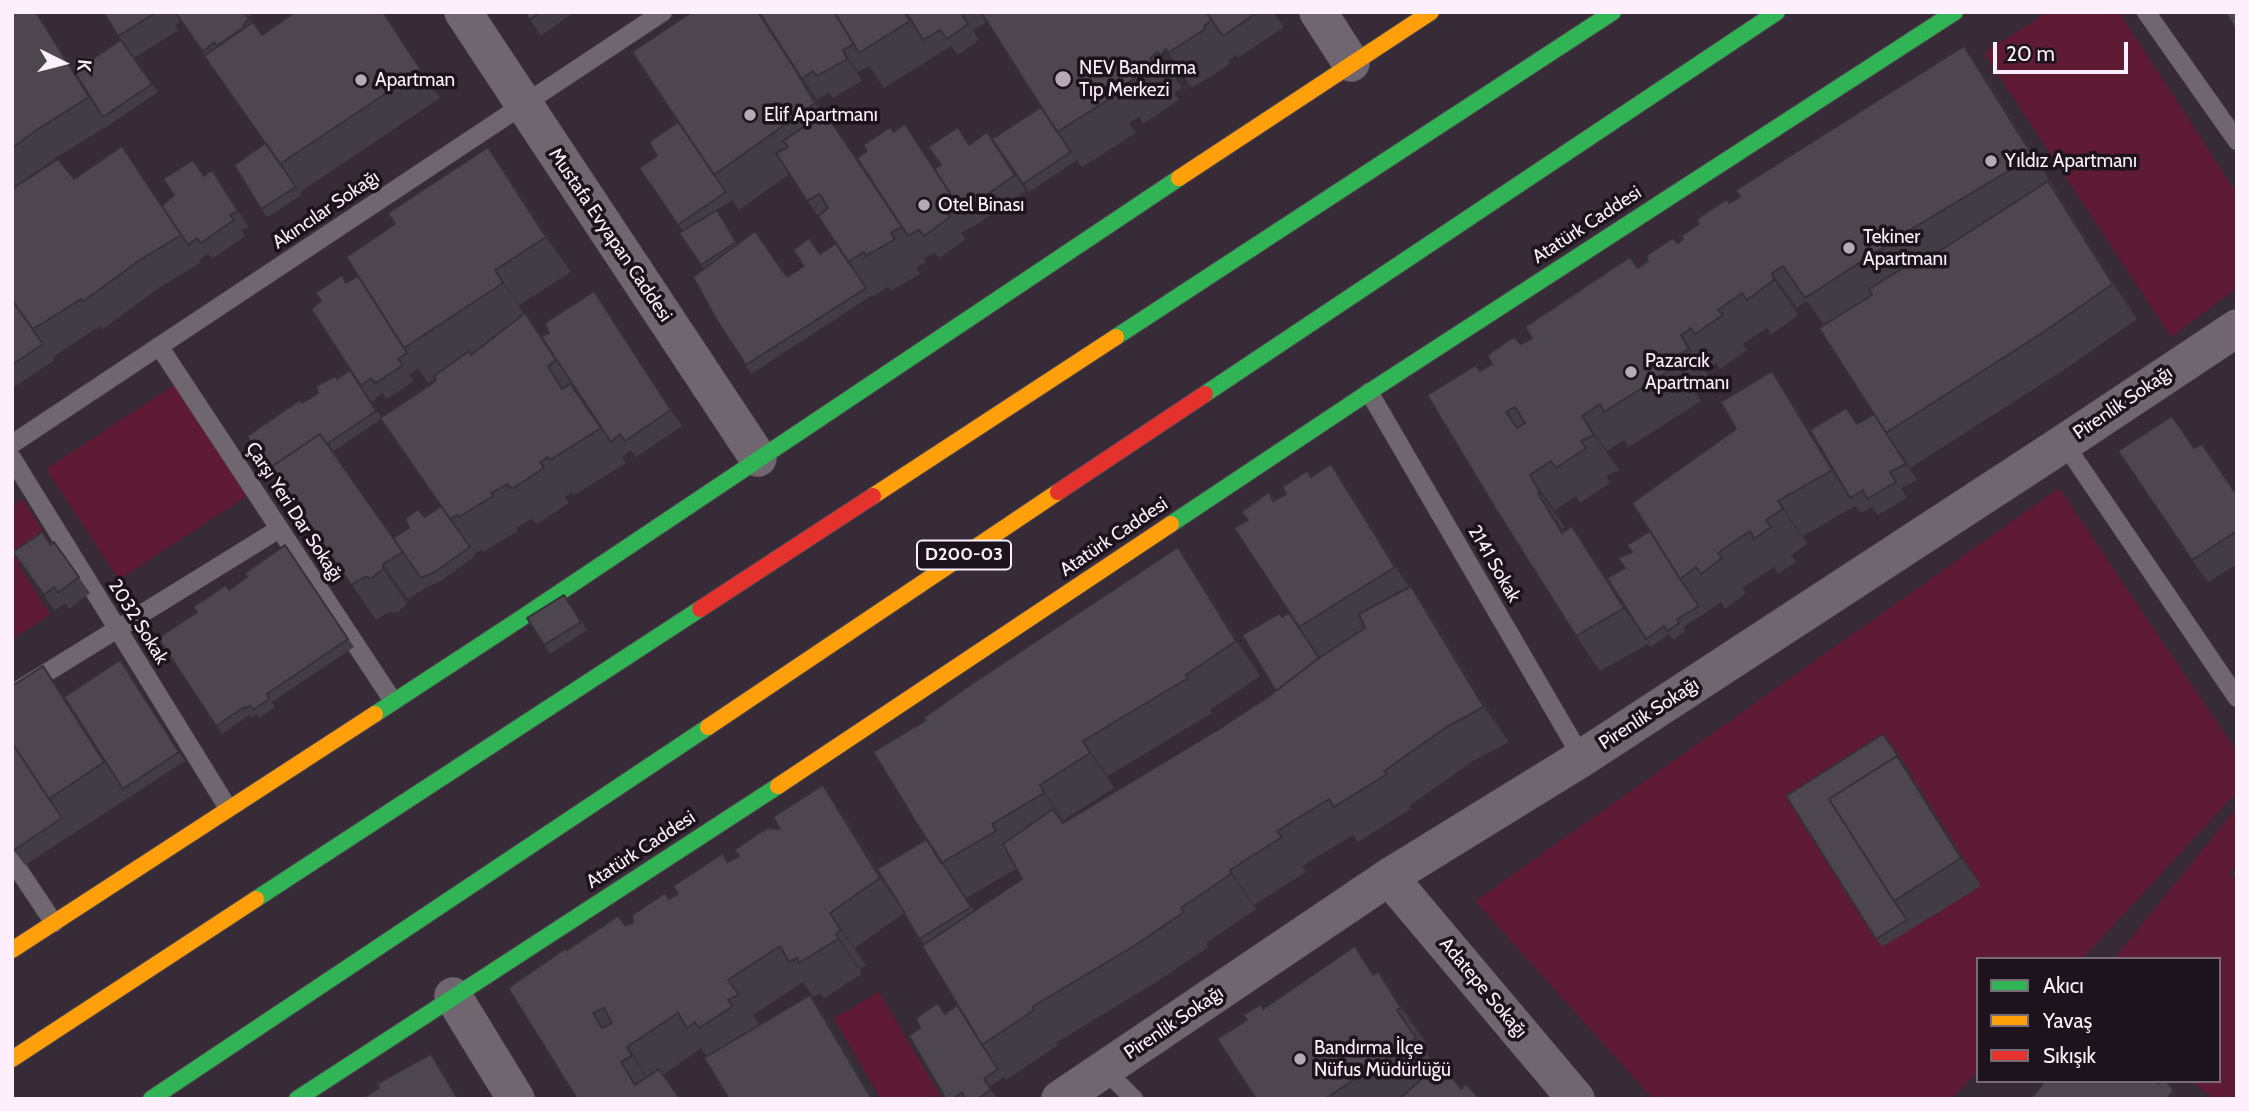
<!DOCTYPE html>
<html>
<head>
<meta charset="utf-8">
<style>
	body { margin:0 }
	#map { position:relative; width:2249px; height:1111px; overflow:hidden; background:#362b36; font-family:Cabin,sans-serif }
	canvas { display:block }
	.frame { position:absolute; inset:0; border:14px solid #fdeffc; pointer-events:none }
	.legend { position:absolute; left:1976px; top:957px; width:245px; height:126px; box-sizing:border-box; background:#1c131c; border:2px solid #766b76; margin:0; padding:9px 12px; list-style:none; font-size:21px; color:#fdeffc }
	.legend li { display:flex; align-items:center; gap:14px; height:35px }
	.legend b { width:35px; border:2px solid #766b76 }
	.north { position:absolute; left:28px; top:28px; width:70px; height:70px; -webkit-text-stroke:5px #1c131c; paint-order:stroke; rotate:96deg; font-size:19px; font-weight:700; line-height:28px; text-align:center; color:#fdeffc }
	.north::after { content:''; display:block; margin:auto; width:24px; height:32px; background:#fdeffc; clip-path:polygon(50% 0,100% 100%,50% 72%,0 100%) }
	.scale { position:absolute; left:1993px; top:42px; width:135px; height:32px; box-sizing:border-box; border:4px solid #fdeffc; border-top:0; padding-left:9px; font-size:21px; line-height:24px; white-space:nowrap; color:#fdeffc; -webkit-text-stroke:5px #1c131c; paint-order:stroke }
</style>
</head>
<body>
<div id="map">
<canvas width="2249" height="1111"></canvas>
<div class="frame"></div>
<ul class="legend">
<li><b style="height:9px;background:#30b455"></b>Akıcı</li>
<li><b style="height:9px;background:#ff9f0a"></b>Yavaş</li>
<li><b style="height:9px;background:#e5322d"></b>Sıkışık</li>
</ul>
<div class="north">K</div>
<div class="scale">20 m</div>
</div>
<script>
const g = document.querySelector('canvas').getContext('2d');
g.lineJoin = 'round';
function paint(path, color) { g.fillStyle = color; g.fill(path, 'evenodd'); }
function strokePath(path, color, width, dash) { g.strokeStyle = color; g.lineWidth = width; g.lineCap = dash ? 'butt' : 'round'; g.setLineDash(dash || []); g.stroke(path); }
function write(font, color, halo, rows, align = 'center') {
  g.font = font + ' Cabin,sans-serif'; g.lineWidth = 7; g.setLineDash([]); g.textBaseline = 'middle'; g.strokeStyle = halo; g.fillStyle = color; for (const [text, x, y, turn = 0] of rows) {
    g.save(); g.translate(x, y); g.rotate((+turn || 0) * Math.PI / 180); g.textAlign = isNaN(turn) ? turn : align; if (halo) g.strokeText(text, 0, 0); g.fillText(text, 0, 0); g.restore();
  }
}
paint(new Path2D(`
	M2048,12H2119L2237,194V288L2171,337L1984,53Z
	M175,384L248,495L119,580L46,469Z
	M2059,488L2237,752V792L2082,959H1978V1071L1952,1099H1653L1475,901Z
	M23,499L51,544L19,565L50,615L12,639V506Z
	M2237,807V865L2230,872L2237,883V1099H2214L2192,1081H2219V959H2114Z
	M879,992L942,1099H881L834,1018Z`), '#5f1b34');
const lane = new Path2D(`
	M2146,12L2237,141
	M159,346L393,701
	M1369,392L1582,758
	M2064,443L2237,698
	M12,444L663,12
	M12,458L228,808
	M12,694L279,529
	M12,860L54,923
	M1105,1070L1134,1099`);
const street = new Path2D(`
	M463,12L758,458
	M1318,12L1351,63
	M1389,877L1576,1099
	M453,996L516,1099
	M1060,1099L1389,877L1582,758L2064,443L2237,328`);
const fast = new Path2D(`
	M1116,337L1613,12
	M1205,394L1777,12
	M1171,524L1369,392L1955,12
	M375,714L517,621L1179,178
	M256,899L700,609
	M151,1099L708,727
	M297,1099L778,786`);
const slow = new Path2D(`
	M1179,178L1431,12
	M873,496L1116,337
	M708,727L1058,492
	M778,786L1171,524
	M12,950L375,714
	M12,1059L256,899`);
const jam = new Path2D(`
	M1058,492L1205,394
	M700,609L873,496`);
strokePath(lane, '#524952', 19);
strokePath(street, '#524952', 38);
strokePath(fast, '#524952', 18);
strokePath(slow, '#524952', 18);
strokePath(jam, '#524952', 18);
strokePath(lane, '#6f666f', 18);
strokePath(street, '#6f666f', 37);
strokePath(fast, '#30b455', 16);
strokePath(slow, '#ff9f0a', 16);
strokePath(jam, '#e5322d', 16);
paint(new Path2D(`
	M12,12H37L74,71L121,40L103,12H244L262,35L384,12L440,98L300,192L287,174L302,195L267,217L261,209L266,143L178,17L180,21L175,25L179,30L134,58L158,92L109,125L57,157L12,189Z
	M245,12H256L248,17Z
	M525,12H574L541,36Z
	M759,12H1273L1284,27L1238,58L1236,55L1228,61L1230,64L1192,88L1190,85L1184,91L1182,88L1174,93L1179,100L1143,124L1139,117L1129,123L1136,133L1082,167L1077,160L1029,192L1000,150L1026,191L973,227V226L961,233L966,239L939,258L935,253L924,258L926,262L916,268L920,274L891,291L888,287L872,297L871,296L751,374L717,321L704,269L679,233L683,231L639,168L657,156L678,122ZM987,22L1041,106L992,139L969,144L935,168L921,147L894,132L863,145L867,151L857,158L828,119L817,100L829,93L833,98L862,81L858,72L869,66L884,88L951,46L958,55L979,40L973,30ZM789,174L836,243L804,266L787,277L738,244L717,210L732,200L739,210Z
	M1989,81L2057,191L2056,192L2073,216L2137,319L2067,368L1910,468L1904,458L1917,480L1901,488L1907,498L1878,515L1872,507L1861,513L1855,506L1803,536L1807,544L1791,555L1796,562L1778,574L1774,567L1742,588L1746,593L1725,609L1721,602L1704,614L1683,627L1685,631L1674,640L1669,634L1651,647L1648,644L1600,671L1576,636L1481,371L1678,243L1699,224L1730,203ZM1807,301L1824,325L1874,414L1858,424L1810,429L1796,406L1650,531L1632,552L1625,568L1607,578L1597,561L1564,531L1562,528H1565L1555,510L1576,496L1580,503L1610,483L1606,476L1619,470L1607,451L1624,440L1629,447L1701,401L1698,393L1714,384L1705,370L1716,363L1720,369L1747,350L1743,344L1767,328L1771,335L1798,315L1797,308Z
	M212,170L249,227L241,230L245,236L212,259L208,253L199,261L200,263L160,287L103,329L100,326L53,357L55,360L12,388V189L74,179L142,173L162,205Z
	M513,182L571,272L519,305L525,314L542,337L549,333L594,291L682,426L636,457L631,450L622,458L626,463L574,495L572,492L565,497L569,503L537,524L532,519L516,528L518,531L483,552L481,550L474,554L475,556L441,581L427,587L408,599L407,604L397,613L389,612L376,620L285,487L280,490L275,481L302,403L350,370L321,302L342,275L347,282L358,276ZM418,369L428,383L435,379L436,380L381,417L364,391L372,402L382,393L387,399L414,381L409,375ZM580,395L604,432L579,396ZM381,419L441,506L393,538L335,455L336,454L334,451Z
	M2195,448L2237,494V564L2208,582L2192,560Z
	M1311,477L1355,499L1410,587L1436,621L1509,742L1473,761L1409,806L1411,809L1358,842L1353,835L1302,866L1306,872L1254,905L1256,909L1206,943L1208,947L1158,981L1057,1042L1058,1045L1006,1080L1003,1075L1004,1077L989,1087L997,1098L996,1099H946L945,1014L957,1005L924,945L904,913L855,948L866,965L860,969L862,974L824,998L820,993L813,997L803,982L753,1015L760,1025L810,995L835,1030L707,1057L701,1048L663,1075L680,1099H577L568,950L633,923L678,894L723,853L729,861L738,856L734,850L780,829L848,820L878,869L927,839L925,721L923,718L1202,582L1260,676L1210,710L1212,713L1108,776L1114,788L1064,820L1065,822L1219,729L1276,691L1280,613L1283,617L1289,613L1247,520L1241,512L1269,492L1275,500L1286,494ZM1016,869L1022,879L975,911L966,898Z
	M54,542L90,593L69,609L65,603L55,611L13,552L51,545Z
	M285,545L354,647L272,702L275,707L259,718L256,714L251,718L249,715L222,734L158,638L247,577Z
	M564,595L587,630L550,654L527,618Z
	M43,666L65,697L126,668L185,761L25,865L12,848Z
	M1916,783L1981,886L1882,947L1876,939Z
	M1355,946L1374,974L1403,1006L1426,1043L1421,1045L1436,1067L1461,1089L1480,1099H1256L1246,1020L1243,1015L1264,1008Z`), '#423c44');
paint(new Path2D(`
	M36,12H37L40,17L103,117L89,97Z
	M383,12H384L440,98L421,70Z
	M758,12H759L818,101L839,138L815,103Z
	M1964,46L1989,81L2057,191L2033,156Z
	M1166,49L1190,85L1184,91L1160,56Z
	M843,50L858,72L862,81L847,59Z
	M122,146L142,173L188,245L181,235Z
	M488,147L513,182L571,272L546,237Z
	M212,170L223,186L249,227L238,211Z
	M2048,181L2073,216L2137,319L2113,284Z
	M495,270L519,305L527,318L503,283Z
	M1772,273L1797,308L1798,315L1774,280Z
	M594,291L605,307L682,426L671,410Z
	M1681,335L1705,370L1714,384L1689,349Z
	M1673,358L1698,393L1701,401L1677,366Z
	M1772,371L1796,406L1851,497L1832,470Z
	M1582,416L1607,451L1619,470L1594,435Z
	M1893,443L1904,458L1917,480L1906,464Z
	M1331,464L1355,499L1420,602L1395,567Z
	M1530,475L1555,510L1565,528L1540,493Z
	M1538,493L1562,528L1586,568L1562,533Z
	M1778,501L1803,536L1807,544L1783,509Z
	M1572,526L1597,561L1649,643L1624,608Z
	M1178,547L1202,582L1260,676L1236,641Z
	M383,564L408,599L407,604L383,569Z
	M1411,586L1436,621L1509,742L1484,707Z
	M43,666L68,701L123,789L104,762Z
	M1883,734L1916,783L1981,886L1961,858Z
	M1083,741L1108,776L1114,788L1090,753Z
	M823,785L848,820L905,913L880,878Z
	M1040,785L1064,820L1069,828L1044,793Z
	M1230,870L1254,905L1256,909L1231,874Z
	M830,913L855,948L866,965L841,930Z
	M836,934L860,969L862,974L838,939Z
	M1355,946L1380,981L1373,975Z
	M1378,971L1403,1006L1426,1043L1401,1008Z
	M810,995L835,1030L876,1099H872Z
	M627,1047L651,1082L656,1091L632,1056Z
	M431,1054L455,1089L461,1099H458Z
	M2173,1089L2180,1099H2167Z`), '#363137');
const building = new Path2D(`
	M12,12H36L89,97L38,129L12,148Z
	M103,12H157L118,36Z
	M175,12H244L249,19L243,25L244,27L217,46L214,42L203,52Z
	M295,12H383L421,70L280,164L204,56L253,22L262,35Z
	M525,12H540L530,20Z
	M692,12H758L793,66L815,103L714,175L632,52Z
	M759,12H834L854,44L843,50L847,59L817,76L813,71L802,79Z
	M834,12H904L910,21L859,53Z
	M906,12H966L962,15L968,24L947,39L940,30L923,40Z
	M981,12H1206L1212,20L1204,26L1205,29L1168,53L1166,49L1160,56L1158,52L1150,58L1154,65L1119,89L1115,82L1105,88L1111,98L1057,132Z
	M1206,12H1258L1223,36Z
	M2225,12H2237V31Z
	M121,40L152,84L103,117L74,71Z
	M1964,46L2033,156L1910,230L1805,298L1783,266L1772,273L1774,280L1747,300L1742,293L1718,310L1723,315L1695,334L1691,328L1681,335L1689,349L1673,358L1677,366L1604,412L1600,404L1582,416L1594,435L1581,441L1586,448L1556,468L1551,461L1530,475L1540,493H1538L1562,533L1572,526L1624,608L1576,636L1500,516L1427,395L1476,365L1480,371L1492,364L1487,355L1514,337L1521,344L1532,338L1525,327L1630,257L1638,268L1648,261L1646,256L1673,238L1678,243L1683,239L1681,236L1699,224L1697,219L1727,199L1729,203L1740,197L1736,190ZM1515,407L1525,423L1517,428L1506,412Z
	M1041,107L1071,152L1023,184L992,139Z
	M825,118L830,120L902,227L891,233L895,239L866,256L864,252L848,262L818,216L828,208L820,194L807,201L776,153L788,147L783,141L815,119L817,123Z
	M678,122L726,192L678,225L639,168L657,156L649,142Z
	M905,124L957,204L946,210L950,217L924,236L919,230L908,236L857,158L867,151L863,145L890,127L894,132Z
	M958,127L969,145L987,132L1015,175L962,212L934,168L941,165L928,147Z
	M266,143L296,187L261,209L234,165Z
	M122,146L181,235L140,260L84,301L81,299L33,329L12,300V189L58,159L74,179Z
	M488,147L546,237L495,270L503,283L404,348L346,257L395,224L388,213Z
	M193,160L204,176L212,170L238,211L230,215L234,220L201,243L197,238L188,245L162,206L174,195L163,179Z
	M2048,181L2113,284L2042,333L1886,433L1819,328L1872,295L1869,289L1923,256L1924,261Z
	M717,210L736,242L701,265L679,233Z
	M755,231L787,277L804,266L793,250L809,238L820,254L836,243L866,288L746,365L717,321L693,277Z
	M342,275L346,283L358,276L407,353L398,359L403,365L376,383L371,378L361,386L311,309L321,301L315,293Z
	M594,291L671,410L625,441L620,434L611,442L541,336L549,333L545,323Z
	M12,300L43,344L12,365Z
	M525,313L556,360L548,366L562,389L570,384L601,428L550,460L548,457L540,462L544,468L512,489L507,484L491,493L493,496L459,517L457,515L450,519L380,418L430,385L436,380L434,376L469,351L471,355Z
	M350,370L376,411L328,443L330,446L329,447L320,434L271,467L279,479L275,481L247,436L300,400L302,403L318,393L316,386L335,376L337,379Z
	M1772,371L1832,470L1778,501L1783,509L1766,520L1771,527L1754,539L1750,531L1718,553L1722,558L1701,574L1696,567L1680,579L1632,503L1736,429L1721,402Z
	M1846,408L1857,424L1874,414L1906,464L1890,472L1896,482L1867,499L1863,490L1850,498L1810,430Z
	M2172,416L2194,448L2202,444L2237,495V531L2192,560L2118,451Z
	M320,434L403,552L383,564V569L372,578L365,577L351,585L271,467Z
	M1331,464L1395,567L1299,627L1234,528L1248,520L1241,512L1269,492L1273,501L1286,494L1282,487L1298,477L1307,471L1311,477Z
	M441,506L470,547L435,572L421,578L393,538L409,528L405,519L418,509L425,517Z
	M1650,531L1680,579L1699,606L1677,619L1679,623L1668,631L1664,626L1646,639L1607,578L1625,568L1618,558L1632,552L1627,545Z
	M42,532L51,545L54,542L79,577L58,593L54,587L44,595L13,552Z
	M285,545L348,639L267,694L269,699L253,710L250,705L246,709L244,707L216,726L158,638L197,612L193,607L226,585L229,590L247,577L245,573Z
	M1178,547L1236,641L1186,675L1188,678L1083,741L1090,753L1040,785L1044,793L992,824L996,831L941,863L873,752L926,720L923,718L973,683Z
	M1411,586L1484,707L1448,726L1384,771L1387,774L1334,807L1329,799L1277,831L1282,837L1230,870L1231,874L1181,908L1184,912L1134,946L1032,1007L1034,1010L982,1045L922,946L1022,879L1003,844L1053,809L1063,823L1219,729L1268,697L1316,660L1365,628L1359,614Z
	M564,595L581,622L544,645L527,618Z
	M1280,613L1282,617L1289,613L1319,658L1276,691L1242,635Z
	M120,660L179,752L123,789L64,697Z
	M43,666L104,762L49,799L12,743V686Z
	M1883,734L1911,775L1897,756L1829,799L1894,901L1907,920L1876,939L1786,796Z
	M12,743L62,818L14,850L12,848Z
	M1897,756L1961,858L1894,901L1829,799Z
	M823,785L880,878L830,913L841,930L836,934L838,939L799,963L797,958L789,962L780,946L728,980L739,995L728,1000L733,1006L699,1028L695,1022L687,1028L678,1013L627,1047L632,1056L621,1062L635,1085L659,1069L680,1099H577L508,988L566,948L567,950L618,916L625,925L633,923L632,915L665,893L669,899L678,894L673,886L723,853L727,862L739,856L734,850L767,828L780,829L773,817ZM604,1008L612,1023L602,1028L593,1013Z
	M927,839L971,907L919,939L904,913H905L877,869Z
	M2237,869V878L2233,873Z
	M1355,946L1373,975L1378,971L1401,1008L1397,1010L1416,1038L1325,1099H1256L1217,1039L1247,1020L1243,1015L1261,1004L1263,1009Z
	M810,995L872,1099H729L704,1058Z
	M938,1003L945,1014L957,1005L982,1045L998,1069L984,1079L991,1090L977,1099H965L962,1092L953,1099H946L909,1036L920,1028L916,1018Z
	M431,1054L458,1099H361L379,1088L377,1084Z
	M1441,1062L1461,1089L1466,1084L1480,1099H1399Z
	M2040,1081H2155L2158,1084L2160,1081H2166L2173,1089L2172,1093L2167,1099H2030L2043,1084Z`);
paint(building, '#4d464f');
strokePath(building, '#363137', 2);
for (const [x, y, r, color] of [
	[1063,79,9,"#b7aab7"],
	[361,80,7,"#b7aab7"],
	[750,115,7,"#b7aab7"],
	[1991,161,7,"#b7aab7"],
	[924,205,7,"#b7aab7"],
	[1849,248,7,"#b7aab7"],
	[1631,372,7,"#b7aab7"],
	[1300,1059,7,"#b7aab7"]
]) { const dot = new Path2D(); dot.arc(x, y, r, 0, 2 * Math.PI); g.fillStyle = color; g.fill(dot); strokePath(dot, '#1c131c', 2.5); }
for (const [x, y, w] of [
	[964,555,94]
]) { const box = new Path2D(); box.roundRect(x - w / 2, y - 14.5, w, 29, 5); g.fillStyle = '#1c131c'; g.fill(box); strokePath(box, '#fdeffc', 2); }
write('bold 18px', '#fdeffc', null, [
	["D200-03",964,555]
]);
write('19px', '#fdeffc', '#1c131c', [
	["NEV Bandırma",1079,68],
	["Tıp Merkezi",1079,90],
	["Apartman",375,80],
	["Elif Apartmanı",764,115],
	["Yıldız Apartmanı",2005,161],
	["Otel Binası",938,205],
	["Tekiner",1863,237],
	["Apartmanı",1863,259],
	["Pazarcık",1645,361],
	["Apartmanı",1645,383],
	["Bandırma İlçe",1314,1048],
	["Nüfus Müdürlüğü",1314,1070]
], 'left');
write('19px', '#fdeffc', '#1c131c', [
	["Akıncılar Sokağı",326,210,-34],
	["Atatürk Caddesi",1587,225,-33],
	["Mustafa Evyapan Caddesi",610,235,56],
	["Pirenlik Sokağı",2123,403,-34],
	["Çarşı Yeri Dar Sokağı",294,512,57],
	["Atatürk Caddesi",1114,537,-34],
	["2141 Sokak",1494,564,60],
	["2032 Sokak",138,622,58],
	["Pirenlik Sokağı",1649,714,-33],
	["Atatürk Caddesi",641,850,-33],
	["Adatepe Sokağı",1483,988,50],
	["Pirenlik Sokağı",1174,1023,-34]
]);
</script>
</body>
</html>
